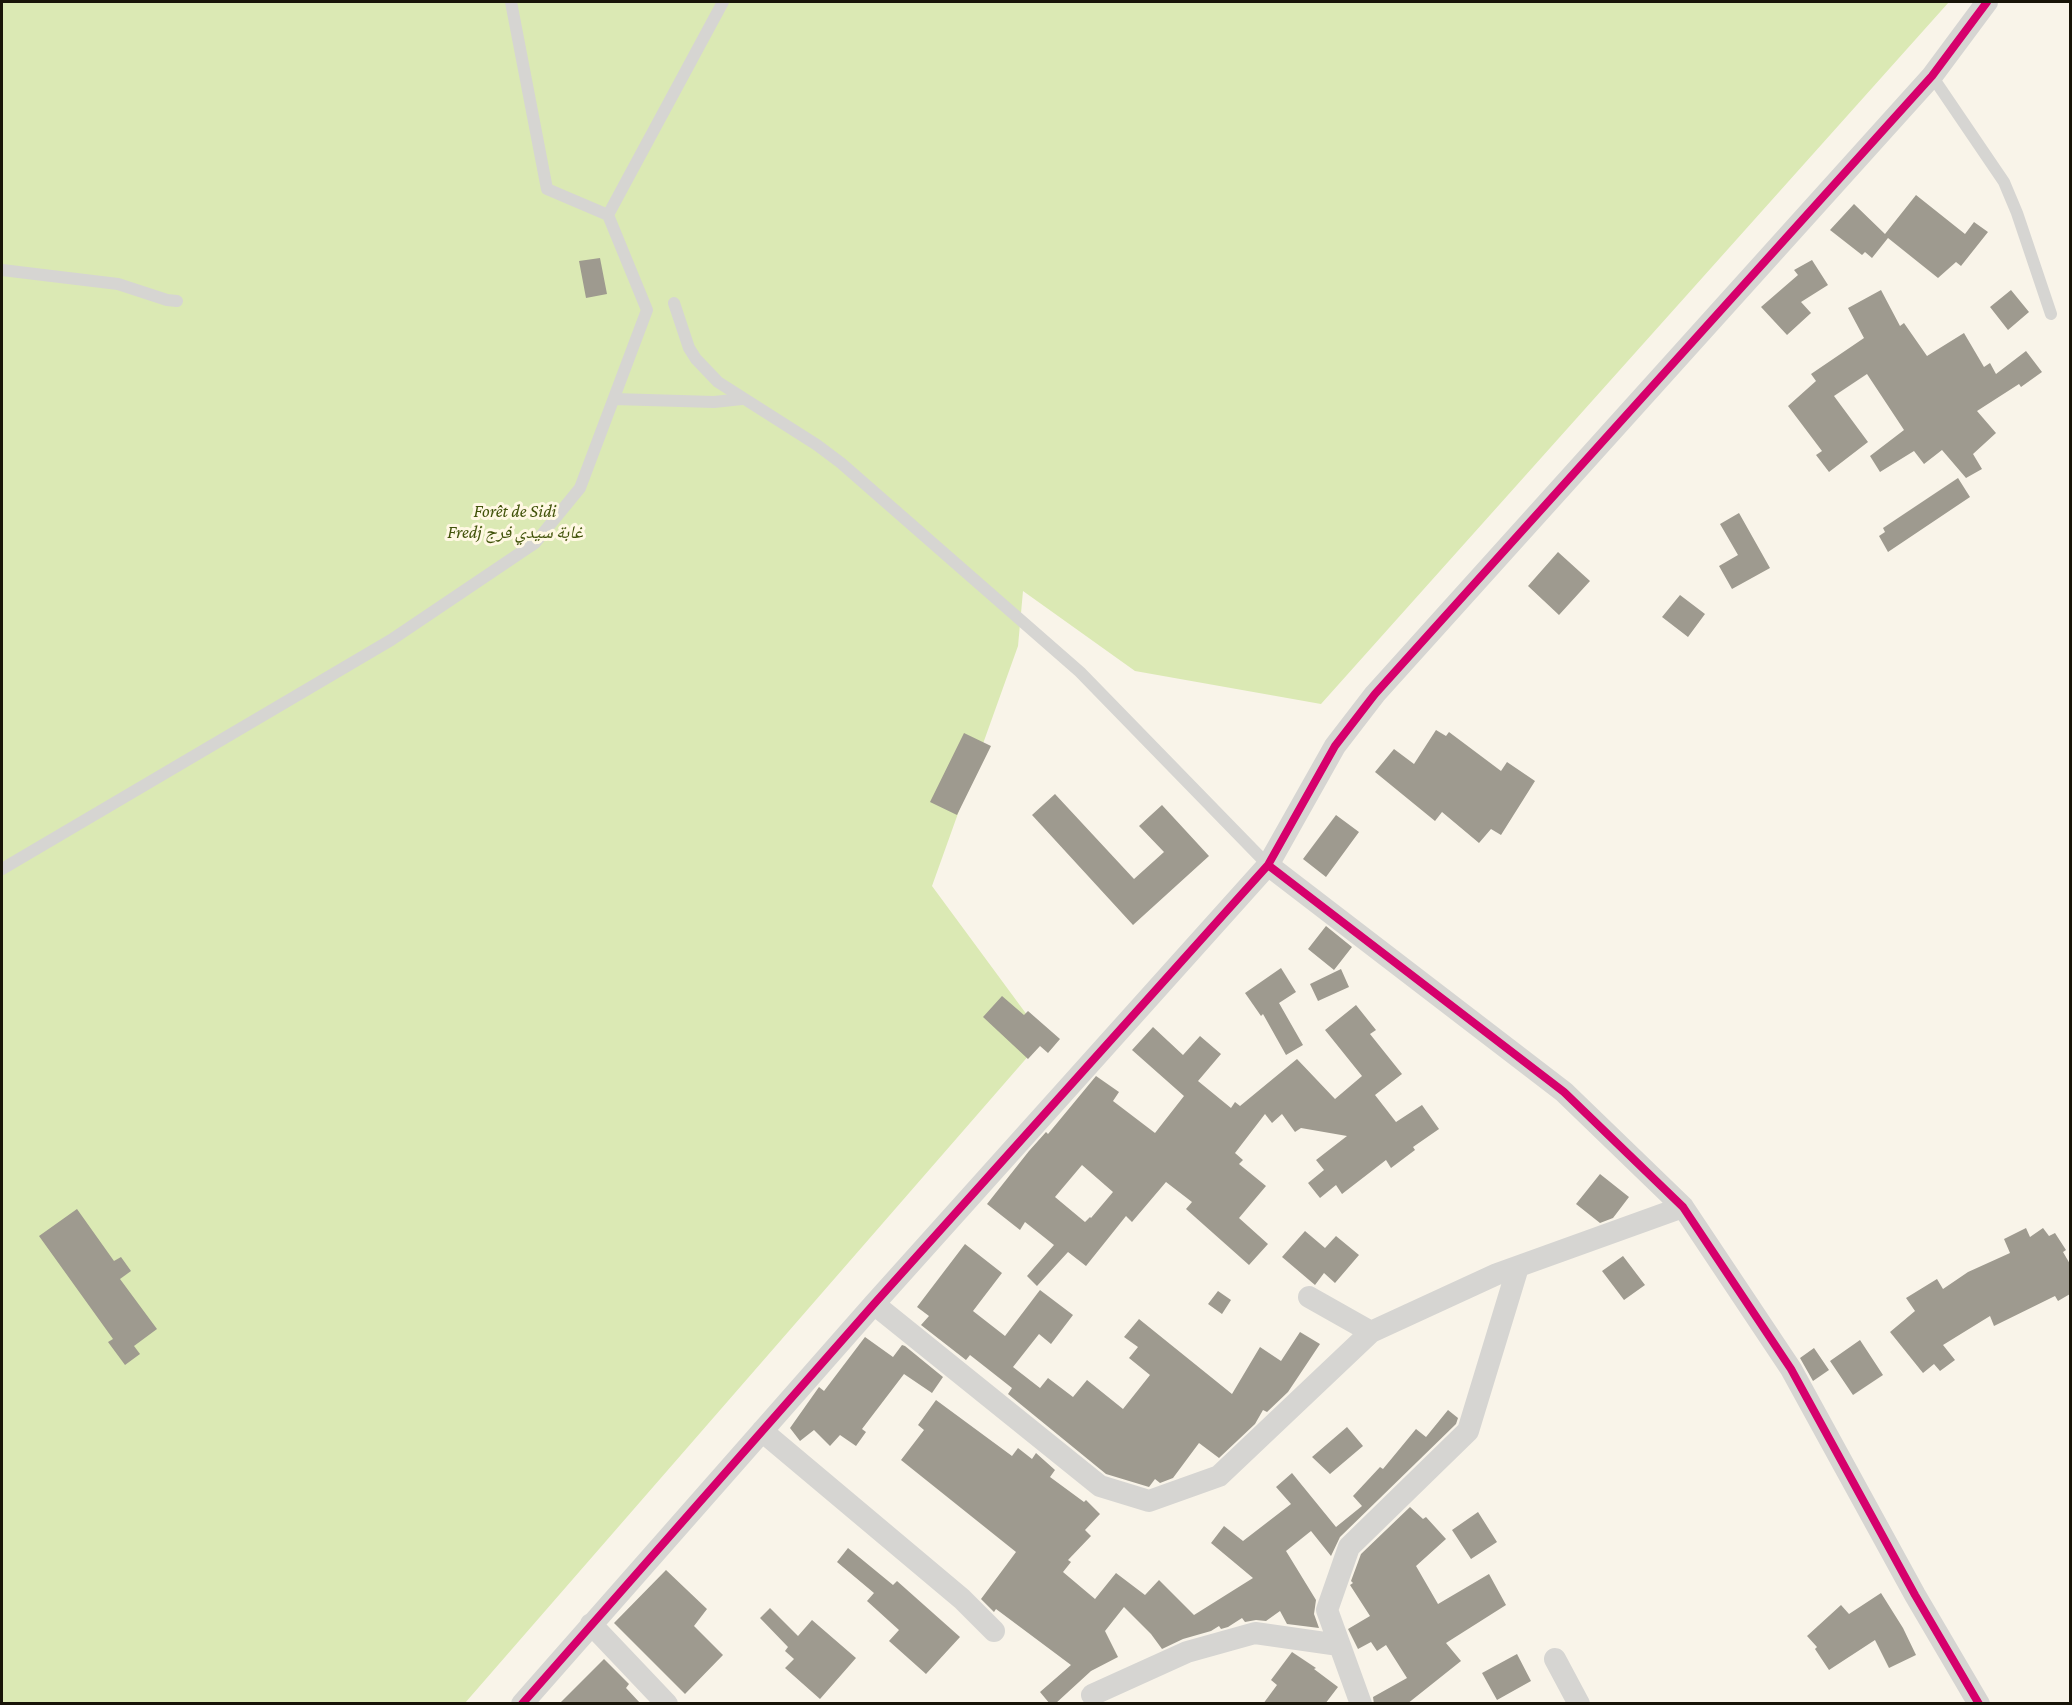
<!DOCTYPE html>
<html>
<head>
<meta charset="utf-8">
<style>
	body { margin:0 }
	#map { position:relative; width:2072px; height:1705px; overflow:hidden; background:#f9f4e9; font-family:"Crimson Pro",serif }
	canvas { display:block }
	.frame { position:absolute; inset:0; border:3px solid #181408; pointer-events:none }
</style>
</head>
<body>
<div id="map">
<canvas width="2072" height="1705"></canvas>
<div class="frame"></div>
</div>
<script>
const g = document.querySelector('canvas').getContext('2d');
g.lineJoin = 'round';
function paint(path, color) { g.fillStyle = color; g.fill(path, 'evenodd'); }
function strokePath(path, color, width, dash) { g.strokeStyle = color; g.lineWidth = width; g.lineCap = dash ? 'butt' : 'round'; g.setLineDash(dash || []); g.stroke(path); }
function write(font, color, halo, rows, align = 'center') {
  g.font = font + ' "Crimson Pro","Noto Naskh Arabic",serif'; g.lineWidth = 6; g.setLineDash([]); g.textBaseline = 'middle'; g.strokeStyle = halo; g.fillStyle = color; for (const [text, x, y, turn = 0] of rows) {
    g.save(); g.translate(x, y); g.rotate((+turn || 0) * Math.PI / 180); g.textAlign = isNaN(turn) ? turn : align; if (halo) g.strokeText(text, 0, 0); g.fillText(text, 0, 0); g.restore();
  }
}
paint(new Path2D(`
	M2,2H1949L1321,704L1135,671L1023,591L1018,646L932,886L1044,1038L465,1703L2,1704Z`), '#dbe9b4');
paint(new Path2D(`
	M1916,195L1965,234L1974,222L1988,232L1961,266L1956,262L1938,278L1888,238L1872,258L1865,252L1862,255L1830,230L1854,204L1885,234Z
	M600,258L607,294L586,298L579,261Z
	M1812,260L1828,285L1801,302L1811,313L1787,335L1761,307L1798,275L1794,270Z
	M1881,290L1900,326L1904,323L1927,356L1964,333L1984,367L1990,363L1996,374L2026,351L2042,372L2021,387L2019,384L1977,411L1996,433L1973,454L1982,469L1966,478L1942,450L1924,464L1914,451L1880,472L1870,456L1904,430L1867,374L1834,396L1868,442L1829,472L1816,455L1822,451L1788,406L1816,381L1811,374L1864,338L1848,308Z
	M2011,290L2029,312L2008,330L1990,307Z
	M1958,478L1970,497L1888,552L1879,536L1885,532L1883,528Z
	M1739,513L1770,568L1732,589L1719,566L1738,555L1720,524Z
	M1558,552L1590,581L1559,615L1528,586Z
	M1680,595L1705,614L1688,637L1662,617Z
	M1436,730L1446,736L1449,732L1501,771L1507,762L1535,781L1501,835L1491,829L1479,843L1442,812L1435,821L1375,772L1394,749L1414,764Z
	M964,733L991,746L957,815L930,802Z
	M1055,794L1134,879L1164,852L1139,826L1162,805L1209,856L1133,925L1032,815Z
	M1336,815L1359,832L1326,877L1303,859Z
	M1326,926L1352,947L1334,970L1308,949Z
	M1281,968L1296,992L1279,1003L1303,1045L1286,1055L1263,1014L1261,1016L1245,993Z
	M1341,969L1349,987L1318,1001L1310,984Z
	M1002,996L1024,1015L1028,1011L1060,1039L1048,1053L1040,1046L1028,1059L983,1017Z
	M1356,1005L1376,1030L1370,1034L1402,1074L1375,1095L1396,1122L1422,1105L1439,1129L1413,1147L1415,1150L1391,1168L1386,1160L1342,1194L1336,1185L1320,1198L1308,1183L1324,1170L1316,1160L1347,1136L1301,1128L1295,1132L1282,1114L1272,1123L1265,1114L1235,1153L1243,1160L1239,1164L1266,1186L1239,1218L1268,1244L1249,1265L1186,1209L1192,1202L1166,1182L1132,1222L1126,1216L1086,1266L1068,1252L1037,1286L1027,1276L1054,1245L1025,1222L1020,1230L987,1204L1029,1151L1046,1132L1048,1134L1096,1076L1119,1092L1113,1101L1155,1133L1184,1096L1132,1050L1153,1027L1183,1055L1200,1036L1221,1054L1198,1081L1231,1108L1235,1102L1240,1106L1297,1059L1335,1099L1362,1076L1325,1030ZM1082,1165L1113,1192L1091,1218L1090,1217L1085,1222L1055,1197Z
	M1600,1174L1629,1197L1613,1218L1600,1223L1576,1204Z
	M77,1209L114,1261L121,1257L131,1271L120,1279L157,1329L134,1346L140,1354L125,1365L108,1342L113,1339L39,1236Z
	M2026,1228L2030,1237L2043,1228L2049,1236L2055,1233L2066,1250L2063,1252L2070,1264V1294L2058,1301L2055,1296L1994,1326L1990,1316L1943,1345L1955,1360L1940,1371L1934,1364L1923,1373L1890,1332L1915,1311L1906,1298L1937,1279L1943,1289L1968,1272L2010,1253L2004,1239Z
	M1305,1231L1325,1248L1336,1236L1359,1255L1335,1283L1324,1273L1315,1285L1282,1257Z
	M965,1244L1002,1273L973,1311L1005,1336L1040,1290L1073,1315L1051,1344L1039,1334L1013,1367L1040,1388L1048,1378L1073,1397L1087,1380L1123,1409L1150,1375L1129,1358L1138,1347L1124,1337L1139,1319L1232,1394L1260,1347L1281,1361L1300,1332L1320,1344L1288,1392L1267,1412L1263,1410L1255,1424L1219,1458L1199,1443L1173,1478L1160,1483L1155,1479L1149,1487L1106,1474L1008,1394L1012,1388L970,1355L966,1360L921,1325L929,1316L917,1307Z
	M1623,1256L1645,1285L1624,1300L1602,1271Z
	M1218,1291L1231,1300L1222,1314L1208,1304Z
	M865,1337L893,1357L902,1345L905,1346L943,1377L932,1393L904,1374L862,1429L866,1432L856,1446L840,1435L830,1446L814,1430L800,1441L790,1428L819,1387L824,1391Z
	M1860,1340L1883,1375L1853,1395L1830,1361Z
	M1814,1348L1829,1370L1813,1381L1800,1358Z
	M936,1400L1012,1456L1018,1448L1032,1459L1036,1453L1055,1470L1050,1477L1084,1502L1086,1500L1100,1514L1085,1530L1091,1536L1068,1560L1071,1562L1063,1572L1095,1599L1116,1573L1145,1595L1159,1580L1194,1615L1253,1578L1211,1543L1224,1526L1243,1541L1291,1504L1276,1487L1292,1473L1336,1527L1362,1506L1353,1496L1380,1467L1383,1469L1416,1429L1426,1437L1448,1410L1458,1418L1456,1424L1340,1537L1331,1556L1311,1531L1286,1551L1316,1600L1314,1614L1319,1628L1287,1624L1280,1611L1266,1621L1256,1620L1245,1622L1242,1618L1228,1627L1221,1629L1219,1626L1211,1631L1183,1639L1162,1649L1151,1634L1124,1607L1105,1631L1118,1657L1091,1671L1055,1704H1050L1040,1692L1071,1665L996,1609L994,1612L981,1599L1016,1552L901,1460L924,1430L918,1425Z
	M1347,1427L1363,1446L1330,1474L1312,1457Z
	M1410,1507L1423,1519L1426,1517L1446,1539L1416,1566L1438,1604L1489,1574L1506,1605L1446,1643L1461,1661L1407,1704H1374L1373,1697L1407,1678L1386,1645L1377,1651L1371,1642L1358,1649L1348,1629L1370,1616L1350,1585L1353,1583L1351,1581L1361,1554Z
	M1478,1512L1497,1542L1471,1559L1452,1530Z
	M848,1548L893,1585L897,1581L960,1637L926,1674L889,1641L899,1630L867,1601L874,1593L837,1562Z
	M666,1570L707,1609L694,1626L723,1655L685,1694L614,1623Z
	M1881,1593L1903,1628L1916,1655L1889,1668L1875,1640L1829,1670L1815,1649L1817,1647L1807,1636L1841,1605L1849,1614Z
	M770,1608L798,1636L812,1620L856,1658L820,1699L785,1668L794,1659L785,1651L788,1647L760,1618Z
	M1292,1652L1316,1668L1314,1669L1338,1687L1325,1704H1263L1277,1685L1271,1680Z
	M1517,1654L1531,1681L1497,1700L1482,1673Z
	M604,1659L629,1684L626,1688L641,1704H559Z`), '#9e9a8f');
strokePath(new Path2D(`
	M511,2L547,189L608,215
	M1932,76L2004,182L2017,213L2051,314
	M2,270L118,284L167,300L177,301
	M674,303L689,348L696,359L718,382L817,445L841,463L1080,672L1268,865
	M614,399L714,402L742,399
	M2,869L391,640L535,543L580,488L647,310L608,215L723,2`), '#d6d5d2', 12);
strokePath(new Path2D(`
	M1268,865L1564,1092L1683,1207L1791,1369L1915,1595L1979,1704
	M1309,1297L1371,1332L1497,1274L1683,1207
	M874,1304L1100,1486L1149,1501L1219,1476L1371,1332
	M762,1431L962,1599L994,1631
	M591,1624L667,1704
	M1555,1659L1579,1704
	M1092,1695L1187,1652L1255,1633L1339,1645
	M522,1704L874,1304L1268,865L1335,746L1375,694L1932,76L1987,2
	M1361,1704L1327,1610L1349,1547L1468,1431L1518,1267`), '#d6d5d2', 22);
strokePath(new Path2D(`
	M1268,865L1564,1092L1683,1207L1791,1369L1915,1595L1979,1704
	M522,1704L874,1304L1268,865L1335,746L1375,694L1932,76L1987,2`), '#d6006c', 8);
write('italic 18px', '#405209', '#fff8e3', [
	["Forêt de Sidi",515,511],
	["Fredj غابة سيدي فرج",515,532]
]);
</script>
</body>
</html>
